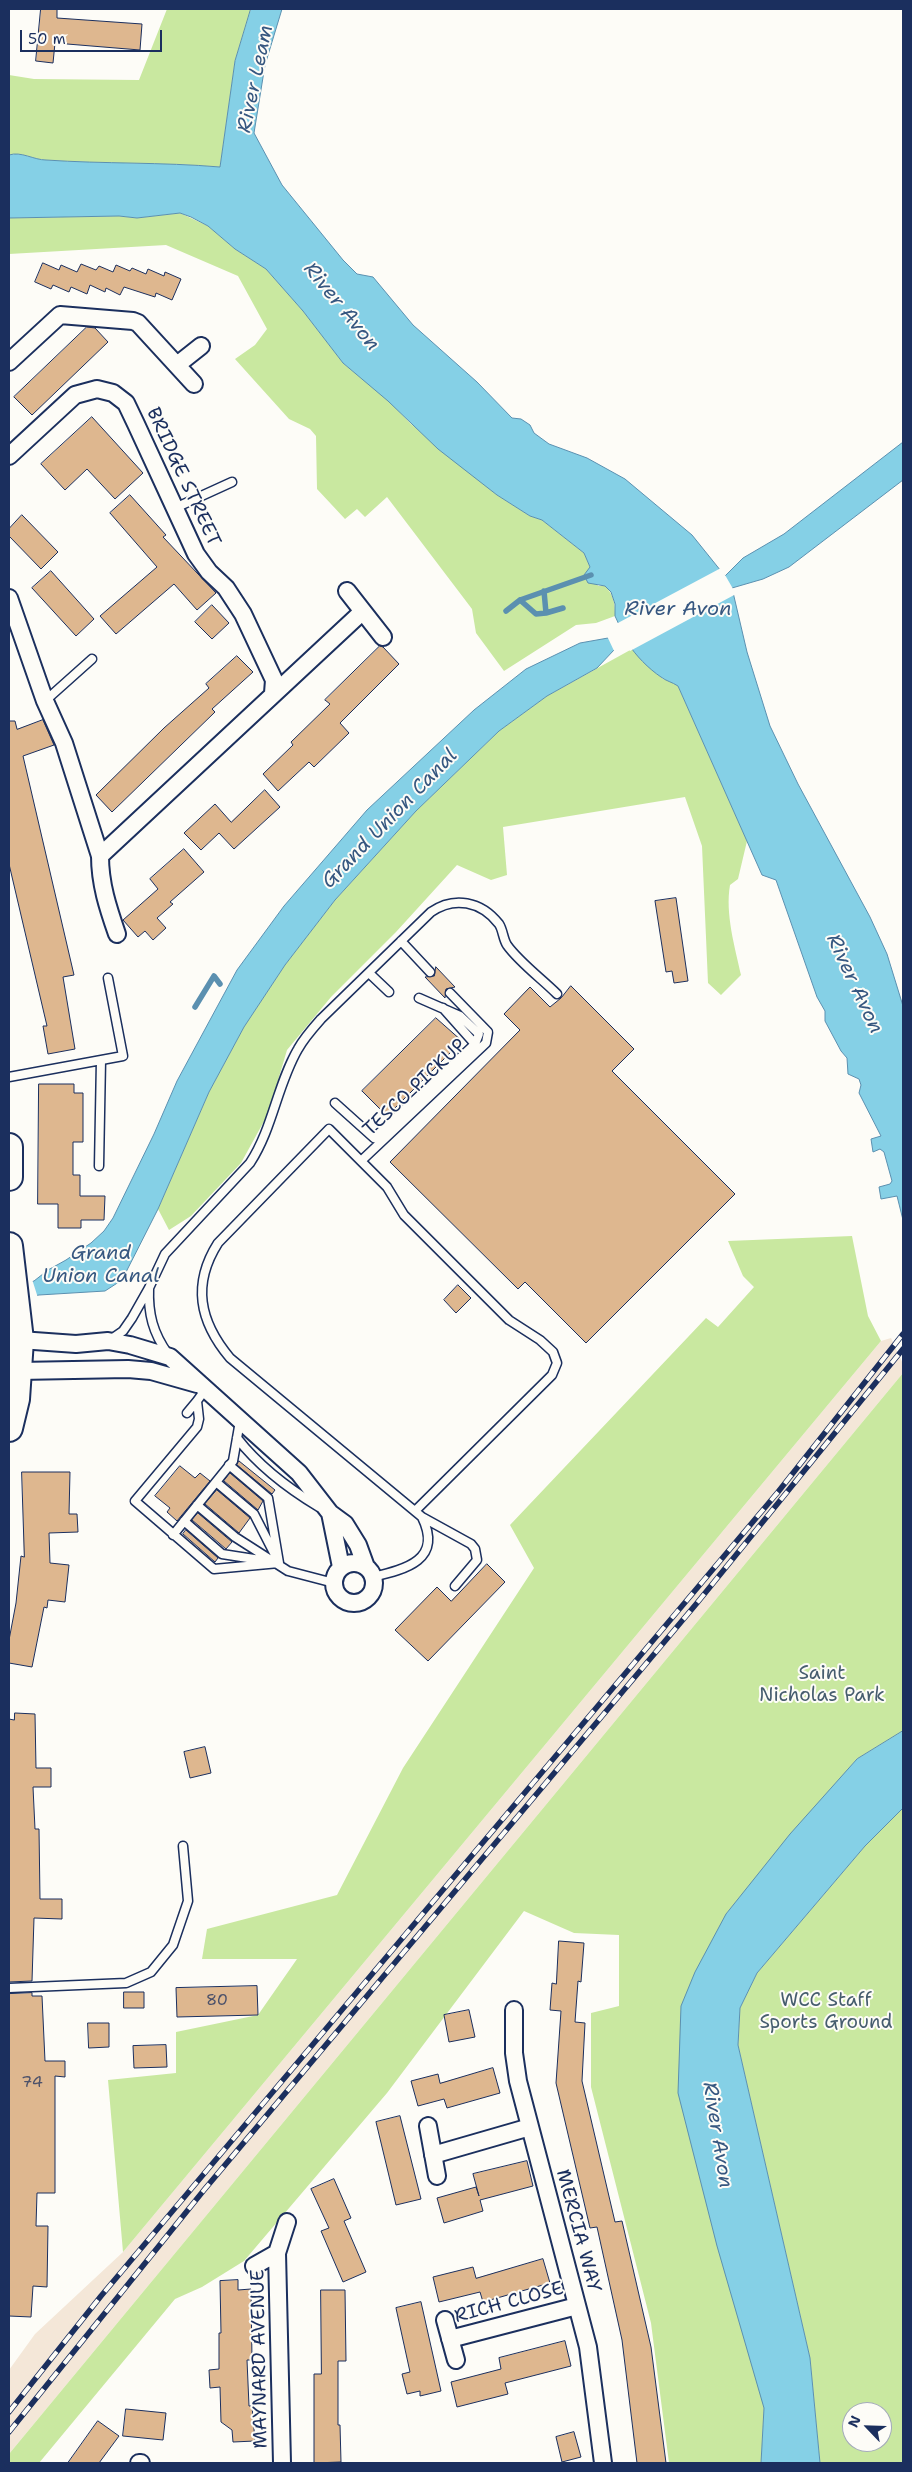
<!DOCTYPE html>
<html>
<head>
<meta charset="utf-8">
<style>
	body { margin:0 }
	#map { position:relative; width:912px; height:2472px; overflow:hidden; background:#fdfcf7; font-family:"Shantell Sans",sans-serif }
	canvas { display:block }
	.frame { position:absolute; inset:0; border:10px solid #1b2f5e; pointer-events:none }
	.north { position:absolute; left:842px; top:2402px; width:50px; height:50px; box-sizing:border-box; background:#fdfcf7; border:1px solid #a3aaba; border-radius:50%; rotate:294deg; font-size:14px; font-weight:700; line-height:20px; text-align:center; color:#1b2f5e }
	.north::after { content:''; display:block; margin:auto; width:18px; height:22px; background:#1b2f5e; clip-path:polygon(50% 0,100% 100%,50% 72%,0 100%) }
	.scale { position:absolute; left:20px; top:30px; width:142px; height:22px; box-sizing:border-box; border:2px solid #1b2f5e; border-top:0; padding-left:6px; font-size:15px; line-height:18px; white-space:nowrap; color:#1b2f5e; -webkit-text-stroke:4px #fdfcf7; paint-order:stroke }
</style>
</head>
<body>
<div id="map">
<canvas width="912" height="2472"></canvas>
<div class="frame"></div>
<div class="north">N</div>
<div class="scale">50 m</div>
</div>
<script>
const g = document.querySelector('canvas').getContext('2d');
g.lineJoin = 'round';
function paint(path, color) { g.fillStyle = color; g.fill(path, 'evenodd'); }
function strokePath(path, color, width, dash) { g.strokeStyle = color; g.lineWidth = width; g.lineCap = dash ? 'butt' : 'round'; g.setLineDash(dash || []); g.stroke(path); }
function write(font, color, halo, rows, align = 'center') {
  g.font = font + ' "Shantell Sans",sans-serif'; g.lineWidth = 4; g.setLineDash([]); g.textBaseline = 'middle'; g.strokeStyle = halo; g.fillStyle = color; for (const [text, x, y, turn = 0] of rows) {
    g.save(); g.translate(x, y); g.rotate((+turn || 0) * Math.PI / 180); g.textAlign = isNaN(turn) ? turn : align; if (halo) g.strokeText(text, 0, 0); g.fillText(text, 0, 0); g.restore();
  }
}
paint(new Path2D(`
	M891,1338L903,1364V1373L9,2454V2370L35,2334L123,2252L881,1341Z`), '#f4e7d8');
paint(new Path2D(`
	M167,9H251L235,61L220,167C162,162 104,164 46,160C34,160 21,151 9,155V75L34,79L139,80Z
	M180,213L208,226L235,249L266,269L303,311L343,363L389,401L411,424L497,495L530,516L542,520L584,553L598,586H605C614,595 615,604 615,616L596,623L576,625L504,671L476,633L472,609L387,497L365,517L357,509L345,519L317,489L316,436L310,429L289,419L235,359L255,345L267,329L238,276L166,245L9,254V218L119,216L137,218Z
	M632,649L663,679L671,681L678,686L747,841L738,879L730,885C725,914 735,947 741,975L721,995L708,983L702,846L685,797L503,827L507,875L491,880L457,865L396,932L331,997L287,1050L268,1114L241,1163L191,1216L169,1230L158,1209L209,1092L244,1027L285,965L335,900L416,811L499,731L547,696Z
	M852,1236L868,1316L881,1341L123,2252L108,2080L176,2073V2032L258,2015L297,1959H202L207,1929L337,1895L403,1768L534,1568L510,1525L706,1318L718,1327L754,1287L743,1276L728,1241Z
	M903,1373V1731L857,1759L726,1914L764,2408L761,2463H669L651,2323L591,2087V2013L619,2006V1935L574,1933L524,1911L387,2093L244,2261L202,2287L175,2299L39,2463H9V2454Z
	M903,1808V2463H820L810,2358L738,2045L740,2008L757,1973L865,1846ZM852,2412H882V2442H852Z`), '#c9e8a0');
const water = new Path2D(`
	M251,9H282L265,65L254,133L282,185L343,260L357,274L373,277L413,325L477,382L512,418L521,419L530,425L534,433L549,444L587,458L625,479L692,535L725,576L743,558L784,534L903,442V480L789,567L763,579L732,588L747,652L770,726L798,784L870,917L887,954L903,1006V1220L897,1196L881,1199L879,1187L890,1184L892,1181L884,1152L880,1149L873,1152L871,1139L881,1136L859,1093L861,1085L859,1079L848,1074L847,1058L841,1051L825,1021V1011L817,997L776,880L762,875L678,686C672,682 666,681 661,677C649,669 635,655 628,643L614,650L597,668L547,696L499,731L416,811L335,900L285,965L244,1027L209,1092L158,1209L122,1280L105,1291L39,1295L9,1301V1289L34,1281L48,1270L66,1260L91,1243L104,1231L113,1218L154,1134L177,1081L237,970L284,906L367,810L474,710L526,669L580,643L608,638L622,631L615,616V604L611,592L605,586L588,583L584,575L590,567L584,553L542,520L530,516L497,495L438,449L388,401L343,363L303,311L266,269L235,249L208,226L191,217L180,213L137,218L119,216L9,218V155C21,151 34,160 46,160C104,164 162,162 220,167L235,61Z
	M903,1731V1808L865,1846L757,1973L740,2008L738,2045L810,2358L820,2463H761L764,2408L717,2246L678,2093L681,2006L695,1972L726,1914L790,1834L857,1759Z`);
paint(water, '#85d0e6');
strokePath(water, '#5b90b0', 1);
paint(new Path2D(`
	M721,568L736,594L630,651L627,646L615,653L607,636L619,630L616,624Z
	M32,1279L38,1298L9,1304V1287Z`), '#fdfcf7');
strokePath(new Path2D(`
	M520,600L536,614L546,613L544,591
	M506,611L520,600L591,575
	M546,613L563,608
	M195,1007L214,976L220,984`), '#5b90b0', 5.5);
const building = new Path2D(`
	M41,9H57V18L142,24L140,50L55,43L53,63L36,61Z
	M43,263L59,270L61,265L77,272L81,264L96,270L99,266L113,272L116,265L130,271L132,268L146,274L148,269L164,276L165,272L181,279L172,300L156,293L155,297L124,287L120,295L106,288L105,292L90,285L87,294L71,287L69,292L53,285L51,289L35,282Z
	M87,327L95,328L108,342L32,415L14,397Z
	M92,417L143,473L115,499L87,469L65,490L41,464Z
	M130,495L166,535L163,537L216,593L197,610L174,584L116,634L100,616L157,567L110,513Z
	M22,515L58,552L41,569L9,536V529Z
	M51,571L94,619L76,636L32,588Z
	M212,605L229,623L212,639L195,622Z
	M380,646L383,647L399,664L340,723L349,733L314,767L309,762L278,791L263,774L293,745L291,742L330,704L325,700Z
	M237,656L253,672L212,709L215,712L112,812L96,795L164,728L209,688L206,684Z
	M43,720L54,745L23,756L74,975L63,977L75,1049L48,1054L43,1026H47L9,864V721H15L17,729Z
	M265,790L280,807L234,849L219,833L201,850L184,833L215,804L231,822Z
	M184,849L204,872L170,902L173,904L157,918L166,928L153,940L145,931L138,937L123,920L158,889L150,879Z
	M676,898L688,981L674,983L672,971L666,972L655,901Z
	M436,967L455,987L446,989L445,998L425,977L434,976Z
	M571,986L634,1049L612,1071L735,1194L586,1343L525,1282L518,1289L390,1162L520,1030L504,1014L530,987L550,1007L561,998Z
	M436,1018L462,1041L387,1116L362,1091Z
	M39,1084H74V1093H83V1142H73V1175H80V1196H105L104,1220H81V1228H58V1204H38Z
	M458,1285L471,1298L456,1313L444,1300Z
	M239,1461L275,1490L272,1494L237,1465Z
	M180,1466L195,1478L200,1473L210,1481L177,1521L167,1512L170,1508L155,1496Z
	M22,1472H70L69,1514H77L78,1532L49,1533L50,1563L69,1565L65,1602L48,1600L47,1608L44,1607L32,1667L9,1663V1640L16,1603L21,1556L24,1557Z
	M230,1473L263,1501L258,1510L224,1481Z
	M217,1490L250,1518L239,1533L205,1504Z
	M198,1513L232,1542L226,1549L192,1520Z
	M186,1530L218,1558L215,1562L183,1534Z
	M487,1564L505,1582L428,1661L395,1630L437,1587L451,1601Z
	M15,1713L35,1714L36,1768H51V1787H33L35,1829H39L40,1899H62V1919L34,1918L32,1981L9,1982V1719L14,1720Z
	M205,1747L211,1773L190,1778L184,1752Z
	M559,1941L584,1943L581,1982L578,1981L575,2022L585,2023L582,2081L615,2222L622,2221L651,2347L666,2463H637L622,2340L597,2227L590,2228L556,2083L561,2011L550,2010L552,1983L556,1984Z
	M257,1986L258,2015L177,2017L176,1988Z
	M124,1992H144V2008H124Z
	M32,1993V1996H42L45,2061H65V2077L55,2076V2193H37L36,2226H48L47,2287L33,2286L31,2317L9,2316V1994Z
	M469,2010L475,2037L449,2042L444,2015Z
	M88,2023H109V2047L89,2048Z
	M166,2045L167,2067L134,2068L133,2046Z
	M493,2068L500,2093L447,2108L444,2099L418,2106L411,2081L438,2074L440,2083Z
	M400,2116L421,2199L396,2205L376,2122Z
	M527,2161L533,2186L480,2200L483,2211L444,2223L437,2198L476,2187L479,2196L473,2174Z
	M334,2179L351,2218L344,2221L366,2272L343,2282L321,2231L329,2228L311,2189Z
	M543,2259L550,2283L483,2302L480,2292L439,2302L433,2277L473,2267L476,2278Z
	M238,2280V2290L251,2289L252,2360H247L249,2406H252L255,2441L233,2442L232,2430L221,2422L220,2387L210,2388L209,2370L219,2369V2333H221L220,2281Z
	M321,2290H345L346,2361H338V2425H340L341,2462L314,2463V2374H321Z
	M421,2302L441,2391L420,2396V2391L407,2394L402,2374L410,2372L396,2308Z
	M565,2341L571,2366L505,2383L508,2394L457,2407L451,2382L501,2369L499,2358Z
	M126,2409L166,2413L163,2440L123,2436Z
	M98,2421L119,2436L99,2463H68Z
	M574,2432L581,2457L562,2462L556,2437Z`);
paint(building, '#deb78f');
strokePath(building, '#1b2f5e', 1);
const service = new Path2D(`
	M175,508L232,482
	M45,701L92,659
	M401,941L430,972
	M369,973L389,992
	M419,998L460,1016L479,1034L475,1044
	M9,1077L123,1056L108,978
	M335,1103L374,1138L475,1044L443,1008
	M361,1161L486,1043L488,1032L450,993
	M99,1166L101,1060
	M149,1288C148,1314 153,1333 168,1354
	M110,1340L123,1331L132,1318L149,1288L165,1254L250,1163C273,1128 277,1085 298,1049C304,1038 313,1028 321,1019L431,912C454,896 481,901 499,924C503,930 503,939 507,945C519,962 542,979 557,994
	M205,1390L197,1401L199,1419L197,1427L135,1501L214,1569L279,1563
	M187,1413L197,1401
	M237,1438C258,1465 289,1489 319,1507
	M229,1465L268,1498L279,1563
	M216,1482L254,1514L275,1555
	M197,1505L235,1537L288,1571L334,1583
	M422,1517L471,1544L475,1549L477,1560L455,1586
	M184,1521L222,1554L267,1561
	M173,1535L233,1461L240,1421
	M373,1577C406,1569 443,1560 422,1517L230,1358C199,1321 192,1284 218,1243L329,1129L387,1187L404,1215L509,1320L540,1340L553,1352L557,1363L552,1375L416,1510
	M9,1988L126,1983L151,1972L173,1945L188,1901L183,1846`);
const minor = new Path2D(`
	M9,362L60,315L133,321L138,323L194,384
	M177,365L201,346
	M9,456L75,395L97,389L113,393L126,403L136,424L196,554L209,572L226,588L243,614L274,680L273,693
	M347,591L383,637
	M9,598L45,701L64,743L100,856C100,884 108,908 117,934
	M100,856L362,612
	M16,1346L20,1340L76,1344L108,1341L130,1345L170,1357L299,1473L330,1513L345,1524L358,1545L366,1567
	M14,1364L19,1371L128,1369L151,1371L197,1384
	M330,1513L341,1567
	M334 1583a20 20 0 1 1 40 0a20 20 0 1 1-40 0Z
	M514,2010V2053L518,2081L588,2347L603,2463
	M428,2126L437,2176
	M433,2155L530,2127
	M277,2253L282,2463
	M254,2266L277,2253L287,2222
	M445,2320L456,2360
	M450,2339L577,2306
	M139,2463H141`);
const primary = new Path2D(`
	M9,1147V1177
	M9,1246L20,1340L16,1399L9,1428`);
strokePath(service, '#1b2f5e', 11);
strokePath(minor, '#1b2f5e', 20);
strokePath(primary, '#1b2f5e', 30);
strokePath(service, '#fdfcf7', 8);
strokePath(minor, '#fdfcf7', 16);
strokePath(primary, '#fdfcf7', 26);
const rail = new Path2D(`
	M9,2412L101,2296L778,1492L903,1334
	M9,2432L204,2190L697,1603L903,1349`);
strokePath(rail, '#1b2f5e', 5.5);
strokePath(rail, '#fdfcf7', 4, [11]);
write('16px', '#4c516a', null, [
	["80",217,2001],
	["74",32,2083]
]);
write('19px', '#1b2f5e', '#fdfcf7', [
	["BRIDGE STREET",183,477,65],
	["TESCO PICKUP",415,1088,-43],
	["MERCIA WAY",578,2231,75],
	["RICH CLOSE",509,2303,-15],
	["MAYNARD AVENUE",260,2359,-91]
]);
write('19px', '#465d6e', '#fdfcf7', [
	["Saint",822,1674],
	["Nicholas Park",822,1696],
	["WCC Staff",826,2001],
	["Sports Ground",826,2023]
]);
write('italic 20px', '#365780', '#fdfcf7', [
	["River Leam",256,79,-78],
	["River Avon",341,307,51],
	["River Avon",678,610],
	["Grand Union Canal",390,819,-46],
	["River Avon",854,984,65],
	["Grand",101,1254],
	["Union Canal",101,1277],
	["River Avon",717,2135,81]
]);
</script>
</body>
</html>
